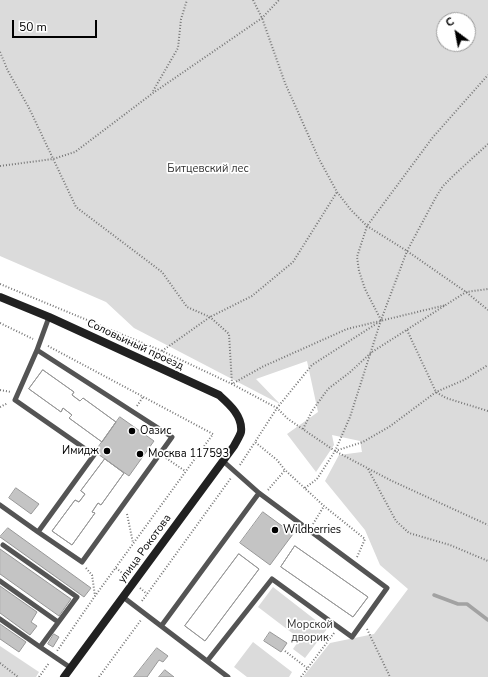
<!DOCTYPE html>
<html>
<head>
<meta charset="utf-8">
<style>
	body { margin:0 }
	#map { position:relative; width:488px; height:677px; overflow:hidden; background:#fff; font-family:"Nunito Sans",sans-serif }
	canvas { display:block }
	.north { position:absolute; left:436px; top:12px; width:40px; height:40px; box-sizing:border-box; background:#fff; border:1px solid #999; border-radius:50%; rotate:328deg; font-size:11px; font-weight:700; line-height:16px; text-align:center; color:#000 }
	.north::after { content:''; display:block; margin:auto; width:14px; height:18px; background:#000; clip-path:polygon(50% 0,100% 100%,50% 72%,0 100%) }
	.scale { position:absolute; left:12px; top:20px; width:85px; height:18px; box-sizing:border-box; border:2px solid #000; border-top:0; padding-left:5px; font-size:12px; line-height:14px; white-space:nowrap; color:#000; -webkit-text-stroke:3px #fff; paint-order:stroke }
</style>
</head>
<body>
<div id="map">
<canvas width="488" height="677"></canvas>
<div class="north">С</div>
<div class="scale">50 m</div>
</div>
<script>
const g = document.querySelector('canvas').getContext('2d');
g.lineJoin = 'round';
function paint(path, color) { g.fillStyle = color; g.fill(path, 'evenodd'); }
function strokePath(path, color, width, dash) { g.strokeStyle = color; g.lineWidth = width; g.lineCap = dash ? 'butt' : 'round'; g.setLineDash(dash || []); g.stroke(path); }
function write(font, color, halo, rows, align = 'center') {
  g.font = font + ' "Nunito Sans",sans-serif'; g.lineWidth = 3.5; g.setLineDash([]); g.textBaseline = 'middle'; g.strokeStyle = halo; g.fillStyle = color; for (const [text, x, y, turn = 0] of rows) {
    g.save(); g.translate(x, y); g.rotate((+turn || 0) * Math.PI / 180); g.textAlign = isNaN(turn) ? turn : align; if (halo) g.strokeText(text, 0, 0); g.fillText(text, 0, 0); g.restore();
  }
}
paint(new Path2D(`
	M0,0H488V677H303L330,643L374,634L408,589L380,565L365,530L325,481L339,455L362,452L360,441L332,435L334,445L316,472L287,434L318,412L307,361L256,379L280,404L134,328L106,302L0,256ZM444,20H468V44H444Z
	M273,587L327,629L305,658L293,649L300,639L258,607Z
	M253,642L292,672L289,677H247L234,667Z
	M0,646L39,672L36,677H0Z`), '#dbdbdb');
strokePath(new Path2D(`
	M434,595L458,604H467L488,620`), '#a2a2a2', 3.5);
const building = new Path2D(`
	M43,370L74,392L72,395L80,401L83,398L116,422L102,442L69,418L72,415L63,408L61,412L29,389Z
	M43,370L74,392L72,395L80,401L83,398L116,422L102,442L69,418L72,415L63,408L61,412L29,389Z
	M120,417L154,441L129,476L95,452Z
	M105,459L124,473L101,505L98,503L92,512L95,513L72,545L52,531L75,500L79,502L85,494L81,491Z
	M105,459L124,473L101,505L98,503L92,512L95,513L72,545L52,531L75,500L79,502L85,494L81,491Z
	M16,488L39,504L31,514L9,498Z
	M263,512L293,534L270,565L240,543Z
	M8,528L91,588L84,597L0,537Z
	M295,546L368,597L353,617L281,567Z
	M295,546L368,597L353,617L281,567Z
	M0,549L71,599L59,616L0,574Z
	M239,554L259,569L205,641L185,626Z
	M239,554L259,569L205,641L185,626Z
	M0,586L37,612L31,622L37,626L30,635L0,613Z
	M0,624L26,642L19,652L0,639Z
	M270,632L287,643L281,652L264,641Z
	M54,634L59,637L53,647L48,644Z
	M157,648L168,656L163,662L159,660L147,677H134Z
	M165,670L174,677H159Z`);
paint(building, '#c4c4c4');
strokePath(building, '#989898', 1);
strokePath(new Path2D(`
	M253,0L262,18L285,83L319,159L337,192L351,210L367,226L407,251L466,292L488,310
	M0,52L8,71L29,108L76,207L162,272L187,307L210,317L229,334L232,384L262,367L347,329L446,305
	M153,91L178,48L181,19L187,0
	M0,166L53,159L75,152L153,93L262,18L279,0
	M0,284L162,351L232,384L277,408L288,419L335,451L390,480L488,525
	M381,320L365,289L359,271L357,257L367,226L433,137L488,75
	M0,323L33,339
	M407,330L436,392L446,398L488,411
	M48,346L213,434L95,596L57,651
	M162,351L210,317L252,296L293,262L337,192
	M0,390L11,392
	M137,406L143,397
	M0,407L8,403
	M303,429L312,411L328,389L349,373L372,352L466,292L488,289
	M335,451L363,442L389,427L436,392L464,380L488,365
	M166,458L185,471
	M240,465L255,442
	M368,469L396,521L409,533L450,545L488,561
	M305,488L317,479L335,451L350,417L381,320L407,251L436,197L443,186L454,175L488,144
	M268,490L285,470
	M127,514L133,543
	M313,524L324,506
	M357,557L365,539L324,506L285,470L277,460L255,442L277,408L312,365L379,322
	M86,568L92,575L95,596
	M116,568L126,576
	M140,588L147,594
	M142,601L231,478
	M367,629L390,677
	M285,651L307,668
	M0,663L18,677
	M39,677L49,663
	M99,677L141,620
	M301,677L334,633`), '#767676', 2, [1, 2]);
strokePath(new Path2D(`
	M37,350L172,437L82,562L38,532L94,455L15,400Z
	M37,350L49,317
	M0,505L38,532
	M3,545L77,597L40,647L71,668
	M0,581L58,622
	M123,597L228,677
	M0,619L40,647
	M162,625L259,493
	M208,660L272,579L352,637L387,588L259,493L223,461`), '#545454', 5);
strokePath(new Path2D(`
	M0,297L49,317L219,395C229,404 243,416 241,432C240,436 236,442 234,446L64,677`), '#212121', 8);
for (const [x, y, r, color] of [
	[132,431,4,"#000"],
	[107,451,4,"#000"],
	[140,454,4,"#000"],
	[275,530,4,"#000"]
]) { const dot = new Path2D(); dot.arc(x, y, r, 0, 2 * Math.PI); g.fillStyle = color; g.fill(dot); strokePath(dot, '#fff', 1.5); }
write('11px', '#323232', '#fff', [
	["Битцевский лес",208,169],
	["Морской",310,625],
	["дворик",310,638]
]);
write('11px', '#000', '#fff', [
	["Соловьиный проезд",135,345,25],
	["улица Рокотова",145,549,-54]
]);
write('11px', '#000', '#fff', [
	["Оазис",140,431],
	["Имидж",99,451,"right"],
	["Москва 117593",148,454],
	["Wildberries",283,530]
], 'left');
</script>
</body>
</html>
